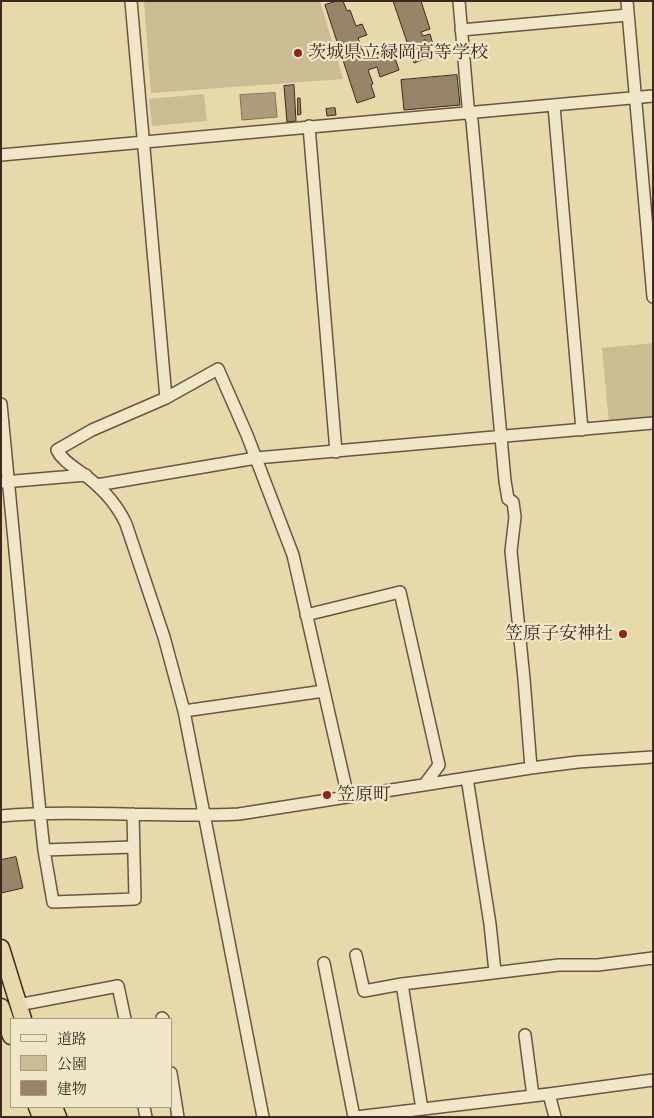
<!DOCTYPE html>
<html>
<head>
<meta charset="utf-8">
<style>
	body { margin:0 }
	#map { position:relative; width:654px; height:1118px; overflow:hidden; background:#e6daab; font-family:"EB Garamond","Noto Serif JP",serif }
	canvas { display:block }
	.frame { position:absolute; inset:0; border:2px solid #402820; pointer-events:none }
	.legend { position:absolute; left:10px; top:1018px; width:162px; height:90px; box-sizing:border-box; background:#efe7c8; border:1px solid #a99b85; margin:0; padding:6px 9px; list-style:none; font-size:15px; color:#402820 }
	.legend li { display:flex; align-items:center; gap:10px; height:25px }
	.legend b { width:25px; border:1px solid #a99b85 }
</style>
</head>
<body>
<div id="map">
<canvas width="654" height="1118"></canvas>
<div class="frame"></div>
<ul class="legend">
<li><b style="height:6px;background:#efe7c8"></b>道路</li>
<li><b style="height:14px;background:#cabc93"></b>公園</li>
<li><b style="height:14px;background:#968568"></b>建物</li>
</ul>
</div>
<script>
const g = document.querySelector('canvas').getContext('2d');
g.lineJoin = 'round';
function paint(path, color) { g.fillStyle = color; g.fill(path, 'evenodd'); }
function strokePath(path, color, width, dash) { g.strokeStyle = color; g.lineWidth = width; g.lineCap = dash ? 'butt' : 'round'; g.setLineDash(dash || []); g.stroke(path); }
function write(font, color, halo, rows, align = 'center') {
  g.font = font + ' "EB Garamond","Noto Serif JP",serif'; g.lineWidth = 4.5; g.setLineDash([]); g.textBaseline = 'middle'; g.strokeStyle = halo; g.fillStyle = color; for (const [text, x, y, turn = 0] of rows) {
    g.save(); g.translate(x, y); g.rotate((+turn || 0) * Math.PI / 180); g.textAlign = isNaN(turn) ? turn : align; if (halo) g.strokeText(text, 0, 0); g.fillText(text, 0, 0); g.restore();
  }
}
paint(new Path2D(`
	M144,1H320L343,79L151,93Z
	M204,94L207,121L152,126L149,99Z
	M653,343V419L609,423L602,348Z`), '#cabc93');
const water = new Path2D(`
	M275,93L277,117L242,120L240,95Z`);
paint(water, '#ae9d7c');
strokePath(water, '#826e57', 1);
const building = new Path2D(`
	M337,1H343L347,11L350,10L356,26L362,24L367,35L358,38L365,57L407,42L393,1H421L430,29L421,32L423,36L430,34L433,44L429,46L426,40H424L430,57L414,63L409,49L394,55L399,70L380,77L377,67L368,70L373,84L371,85L375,97L357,103L325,5Z
	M457,75L460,105L404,110L401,80Z
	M294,85L296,121L287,122L284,86Z
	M298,98H300L301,114L298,115Z
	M335,108L336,115L327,116L326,109Z
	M16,857L23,888L1,893V860Z`);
paint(building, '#968568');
strokePath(building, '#402820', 1);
const minor = new Path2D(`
	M131,1L166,398
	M459,1L468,106L472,121L505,481L508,499L513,502L515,517L511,551L524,679L531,768
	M627,1L653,297
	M461,30L628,15
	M554,106L582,430
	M309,126L336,452
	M1,155L653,96
	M1,404L40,813L44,850L53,902L135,899L133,814
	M3,482L86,475
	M97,485L256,458L653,423
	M306,615L400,592L439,765L425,784
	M184,711L324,691
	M467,778L490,924L495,972
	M1,816C81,809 160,818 239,814L531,768L578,762L653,757
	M44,850L133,847
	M356,955L364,991L402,984L559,965H598L653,958
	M324,963L354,1117
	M402,984L422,1109
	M18,1005L118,986L125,1019
	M162,1018L163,1019
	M525,1035L533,1096
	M171,1073L178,1117
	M549,1094L555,1117
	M144,1107L146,1117
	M263,1117L184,711L164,637L126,524C117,504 104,490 86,476C76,468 63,462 57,450L92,430L166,398L218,369L247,435L293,555L348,797
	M356,1117L549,1094L653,1080`);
const highway = new Path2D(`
	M1,948L23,1019
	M1,1007L11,1036
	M37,1107L41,1117
	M54,1107L58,1117`);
strokePath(minor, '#6a5443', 14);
strokePath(highway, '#402820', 19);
strokePath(minor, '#efe7c8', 11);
strokePath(highway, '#e6daab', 16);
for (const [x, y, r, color] of [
	[298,53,5,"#8f2418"],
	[623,634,5,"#8f2418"],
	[327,795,5,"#8f2418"]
]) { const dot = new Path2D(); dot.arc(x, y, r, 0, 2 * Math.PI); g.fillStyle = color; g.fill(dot); strokePath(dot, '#efe7c8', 2); }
write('18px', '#402820', '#efe7c8', [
	["茨城県立緑岡高等学校",308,53],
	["笠原子安神社",613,634,"right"],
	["笠原町",337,795]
], 'left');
</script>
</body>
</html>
